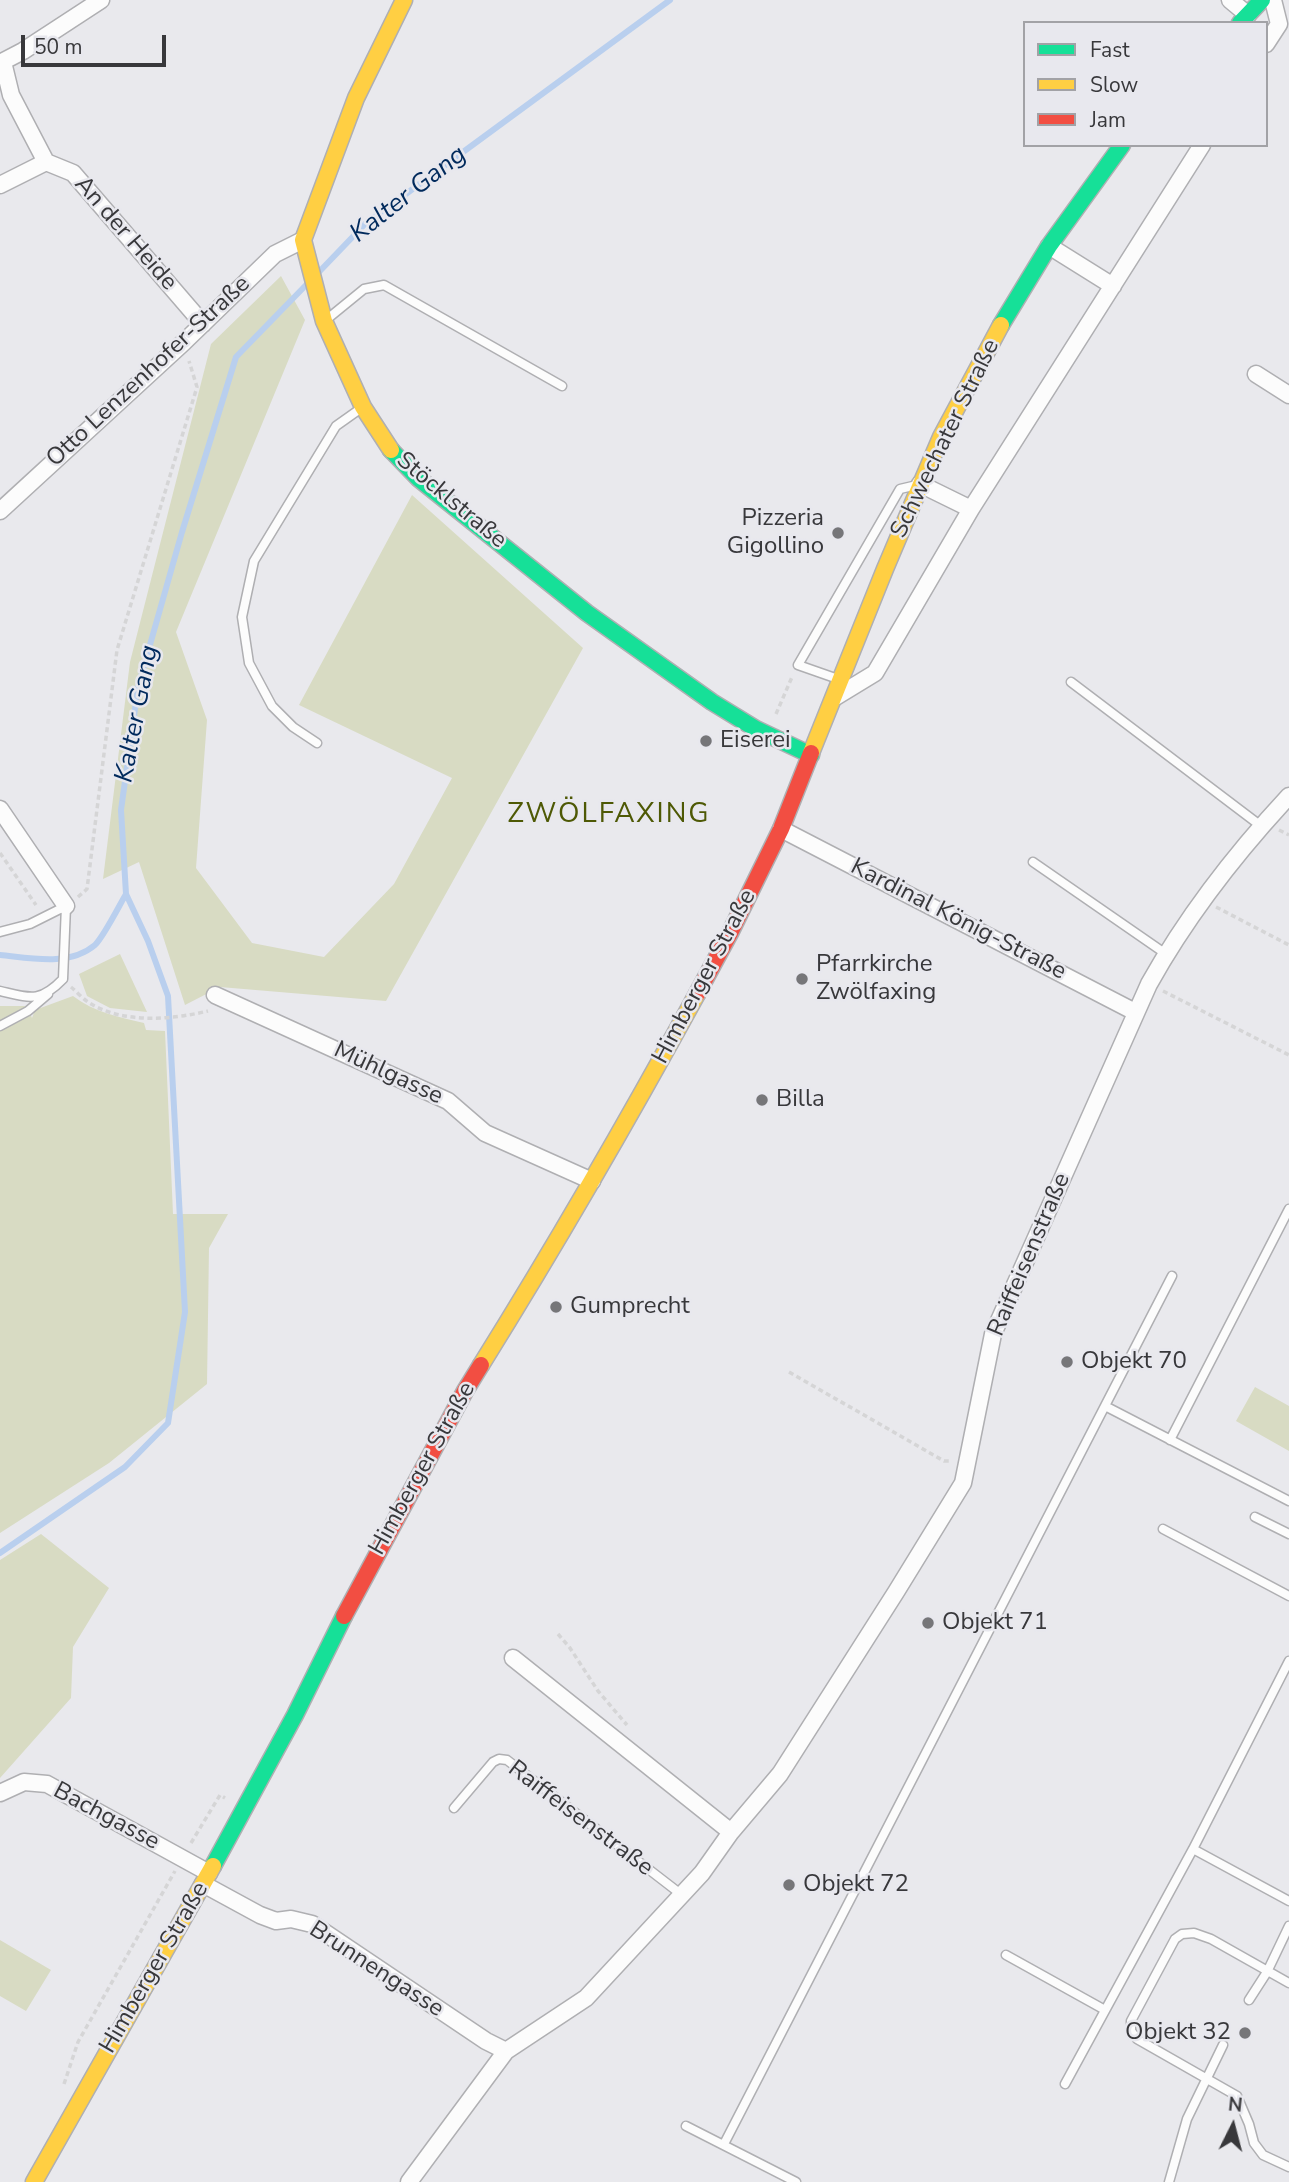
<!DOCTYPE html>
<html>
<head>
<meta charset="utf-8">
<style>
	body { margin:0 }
	#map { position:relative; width:1289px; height:2182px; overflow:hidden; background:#e9e9ed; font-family:"Nunito Sans",sans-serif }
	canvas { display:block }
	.legend { position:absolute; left:1023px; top:21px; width:245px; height:126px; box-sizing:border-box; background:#e8e8ee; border:2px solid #a2a2a6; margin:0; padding:9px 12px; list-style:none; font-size:21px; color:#38383b }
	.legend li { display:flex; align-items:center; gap:14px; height:35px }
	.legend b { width:35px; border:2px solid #a2a2a6 }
	.north { position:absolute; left:1198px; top:2091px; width:70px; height:70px; -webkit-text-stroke:5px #e8e8ee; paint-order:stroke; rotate:6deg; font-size:19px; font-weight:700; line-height:28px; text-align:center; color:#38383b }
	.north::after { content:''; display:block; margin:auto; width:24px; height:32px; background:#38383b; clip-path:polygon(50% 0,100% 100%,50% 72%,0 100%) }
	.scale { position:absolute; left:21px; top:35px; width:145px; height:32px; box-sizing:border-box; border:4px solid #38383b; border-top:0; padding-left:9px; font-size:21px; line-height:24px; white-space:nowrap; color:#38383b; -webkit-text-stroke:5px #e8e8ee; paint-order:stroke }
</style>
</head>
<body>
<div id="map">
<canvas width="1289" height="2182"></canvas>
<ul class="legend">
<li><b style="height:9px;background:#16e098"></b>Fast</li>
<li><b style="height:9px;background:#ffcf43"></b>Slow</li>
<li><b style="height:9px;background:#f24e42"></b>Jam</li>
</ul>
<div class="north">N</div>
<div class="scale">50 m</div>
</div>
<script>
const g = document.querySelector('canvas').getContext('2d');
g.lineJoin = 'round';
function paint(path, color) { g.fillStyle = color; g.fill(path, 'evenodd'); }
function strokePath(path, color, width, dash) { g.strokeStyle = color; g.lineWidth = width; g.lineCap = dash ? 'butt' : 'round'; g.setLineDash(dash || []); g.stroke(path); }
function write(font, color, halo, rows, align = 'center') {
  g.font = font + ' "Nunito Sans",sans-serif'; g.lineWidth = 5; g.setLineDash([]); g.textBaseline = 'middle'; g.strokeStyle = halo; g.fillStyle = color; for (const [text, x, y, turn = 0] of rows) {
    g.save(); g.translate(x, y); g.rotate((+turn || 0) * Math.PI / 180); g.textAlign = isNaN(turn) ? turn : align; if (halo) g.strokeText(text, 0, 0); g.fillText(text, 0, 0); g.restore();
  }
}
paint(new Path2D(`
	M281,276L305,320L176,632L207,720L196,868L252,943L324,957L394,884L452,778L299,705L412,495L583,648L386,1001L220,987L185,1005L139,862L103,879L130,662L211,344Z
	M120,954L147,1012L110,1008L87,996L79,974Z
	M73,996C94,1012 118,1017 144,1023L146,1030L165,1031L173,1214H228L209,1248L207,1384L109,1463L0,1533V1006H27L32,1018L35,1010Z
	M1255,1387L1289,1406V1451L1236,1421Z
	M41,1534L109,1588L73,1647L71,1698L0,1778V1560Z
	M0,1940L51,1970L26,2011L0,1996Z`), '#d8dbc3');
strokePath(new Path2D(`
	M318,273L365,224L670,0
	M0,955C30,958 69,967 95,945C104,936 119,906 126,894
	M0,1553L125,1467L168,1423L185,1312L168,996L148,941L126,894L121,810L138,687L182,532L236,357L308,283`), '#b9cfee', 6);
const lane = new Path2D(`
	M326,320L364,289L384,285L562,386
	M838,679L798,665L900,489L917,485
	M1071,682L1261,826
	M317,743L293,727L272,706L249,663L242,617L254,561L336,426L360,409
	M1033,862L1166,954
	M0,932L30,924L66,906L63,979C40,1003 30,998 0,991
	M0,1026L28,1011L48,994
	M1105,1406L1289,1501
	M1170,1440L1289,1209
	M1255,1517L1289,1534
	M1163,1529L1289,1596
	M454,1808L493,1762L499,1759L507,1760L682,1895
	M1193,1849L1289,1901
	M1006,1955L1105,2010
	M1289,1983L1211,1939L1194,1933L1182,1934L1175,1939L1131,2021V2031L1137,2039L1237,2096L1249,2124L1254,2143L1263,2155L1289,2167
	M1249,2000L1267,1972L1289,1926
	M1065,2084L1193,1849L1289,1661
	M686,2126L796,2182
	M724,2144L1172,1276
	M1169,2182L1187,2119L1223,2045`);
const street = new Path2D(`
	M1230,0L1248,15
	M1266,44L1279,24L1273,0
	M3,62L11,95L46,162
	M0,63L23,51L101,0
	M0,185L46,162L73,173L203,324
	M1049,246L1113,286
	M1256,374L1289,395
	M920,484L971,509
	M0,511L184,342L275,254L303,240
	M834,698L875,673L971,509L1202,145
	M0,809L66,906
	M781,829L1135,1012
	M215,995L448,1101L485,1133L592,1181
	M513,1658L731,1832
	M0,1793L24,1782L47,1784L209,1873
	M203,1884L260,1915L276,1921L291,1919L312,1924L486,2041L506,2051
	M409,2182L506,2051L586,1998L702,1873L731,1832L780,1774L896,1592L963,1483L993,1334L1149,984C1187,916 1236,853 1289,796`);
const fast = new Path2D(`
	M1240,23L1262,0
	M1001,325L1049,246L1122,145
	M391,450L418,478L587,613L712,702L756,729L811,755
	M213,1866L295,1715L344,1616`);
const slow = new Path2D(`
	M391,450L363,407L324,321L303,240L356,98L404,0
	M811,753L885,569L941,437L1001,325
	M481,1365C557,1243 628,1120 697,994
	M34,2182L213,1866`);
const jam = new Path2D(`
	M697,994L730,933L781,829L811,753
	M344,1616L465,1391L481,1365`);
strokePath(lane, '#afafb2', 11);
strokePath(street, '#afafb2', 19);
strokePath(fast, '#afafb2', 19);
strokePath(slow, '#afafb2', 19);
strokePath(jam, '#afafb2', 19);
strokePath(new Path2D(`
	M776,714L792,677
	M1279,830L1289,835
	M0,853L36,905
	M78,897L87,889L117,650L197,387L189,361
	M1216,907L1289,945
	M71,987C76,991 82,998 88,1002C121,1024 171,1020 208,1011
	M1163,991L1289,1055
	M789,1372L944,1461H952
	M558,1634L570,1648L598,1691L627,1725
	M191,1843L220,1795L225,1798
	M64,2084L78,2042L175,1871`), '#d5d5d6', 3.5, [5, 3.5]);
strokePath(lane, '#fcfcfc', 8);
strokePath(street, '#fcfcfc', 16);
strokePath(fast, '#16e098', 16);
strokePath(slow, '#ffcf43', 16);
strokePath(jam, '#f24e42', 16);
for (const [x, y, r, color] of [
	[838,533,7,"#767679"],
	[706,741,7,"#767679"],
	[802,979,7,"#767679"],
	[762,1100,7,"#767679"],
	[556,1307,7,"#767679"],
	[1067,1362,7,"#767679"],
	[928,1623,7,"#767679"],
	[789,1885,7,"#767679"],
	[1245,2033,7,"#767679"]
]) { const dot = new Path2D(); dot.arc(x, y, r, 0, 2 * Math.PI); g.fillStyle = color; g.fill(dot); strokePath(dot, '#e8e8ee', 2.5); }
write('24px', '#38383b', '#e8e8ee', [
	["An der Heide",125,234,49],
	["Otto Lenzenhofer-Straße",149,372,-43],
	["Schwechater Straße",946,439,-64],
	["Stöcklstraße",451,501,40],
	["Kardinal König-Straße",958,920,27],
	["Himberger Straße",705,977,-62],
	["Mühlgasse",388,1074,25],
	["Raiffeisenstraße",1030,1255,-67],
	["Himberger Straße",423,1469,-61],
	["Bachgasse",106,1817,28],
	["Raiffeisenstraße",580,1819,37],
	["Himberger Straße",155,1968,-60],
	["Brunnengasse",376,1970,33]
]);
write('24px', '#38383b', '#e8e8ee', [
	["Pizzeria",824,519,"right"],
	["Gigollino",824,547,"right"],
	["Eiserei",720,741],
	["Pfarrkirche",816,965],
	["Zwölfaxing",816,993],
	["Billa",776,1100],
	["Gumprecht",570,1307],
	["Objekt 70",1081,1362],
	["Objekt 71",942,1623],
	["Objekt 72",803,1885],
	["Objekt 32",1231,2033,"right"]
], 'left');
write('italic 26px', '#012a5c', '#e8e8ee', [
	["Kalter Gang",409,195,-38],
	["Kalter Gang",138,714,-79]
]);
g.letterSpacing = '2px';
write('28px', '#4e5905', '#e8e8ee', [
	["ZWÖLFAXING",609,815]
]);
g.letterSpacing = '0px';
</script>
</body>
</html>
